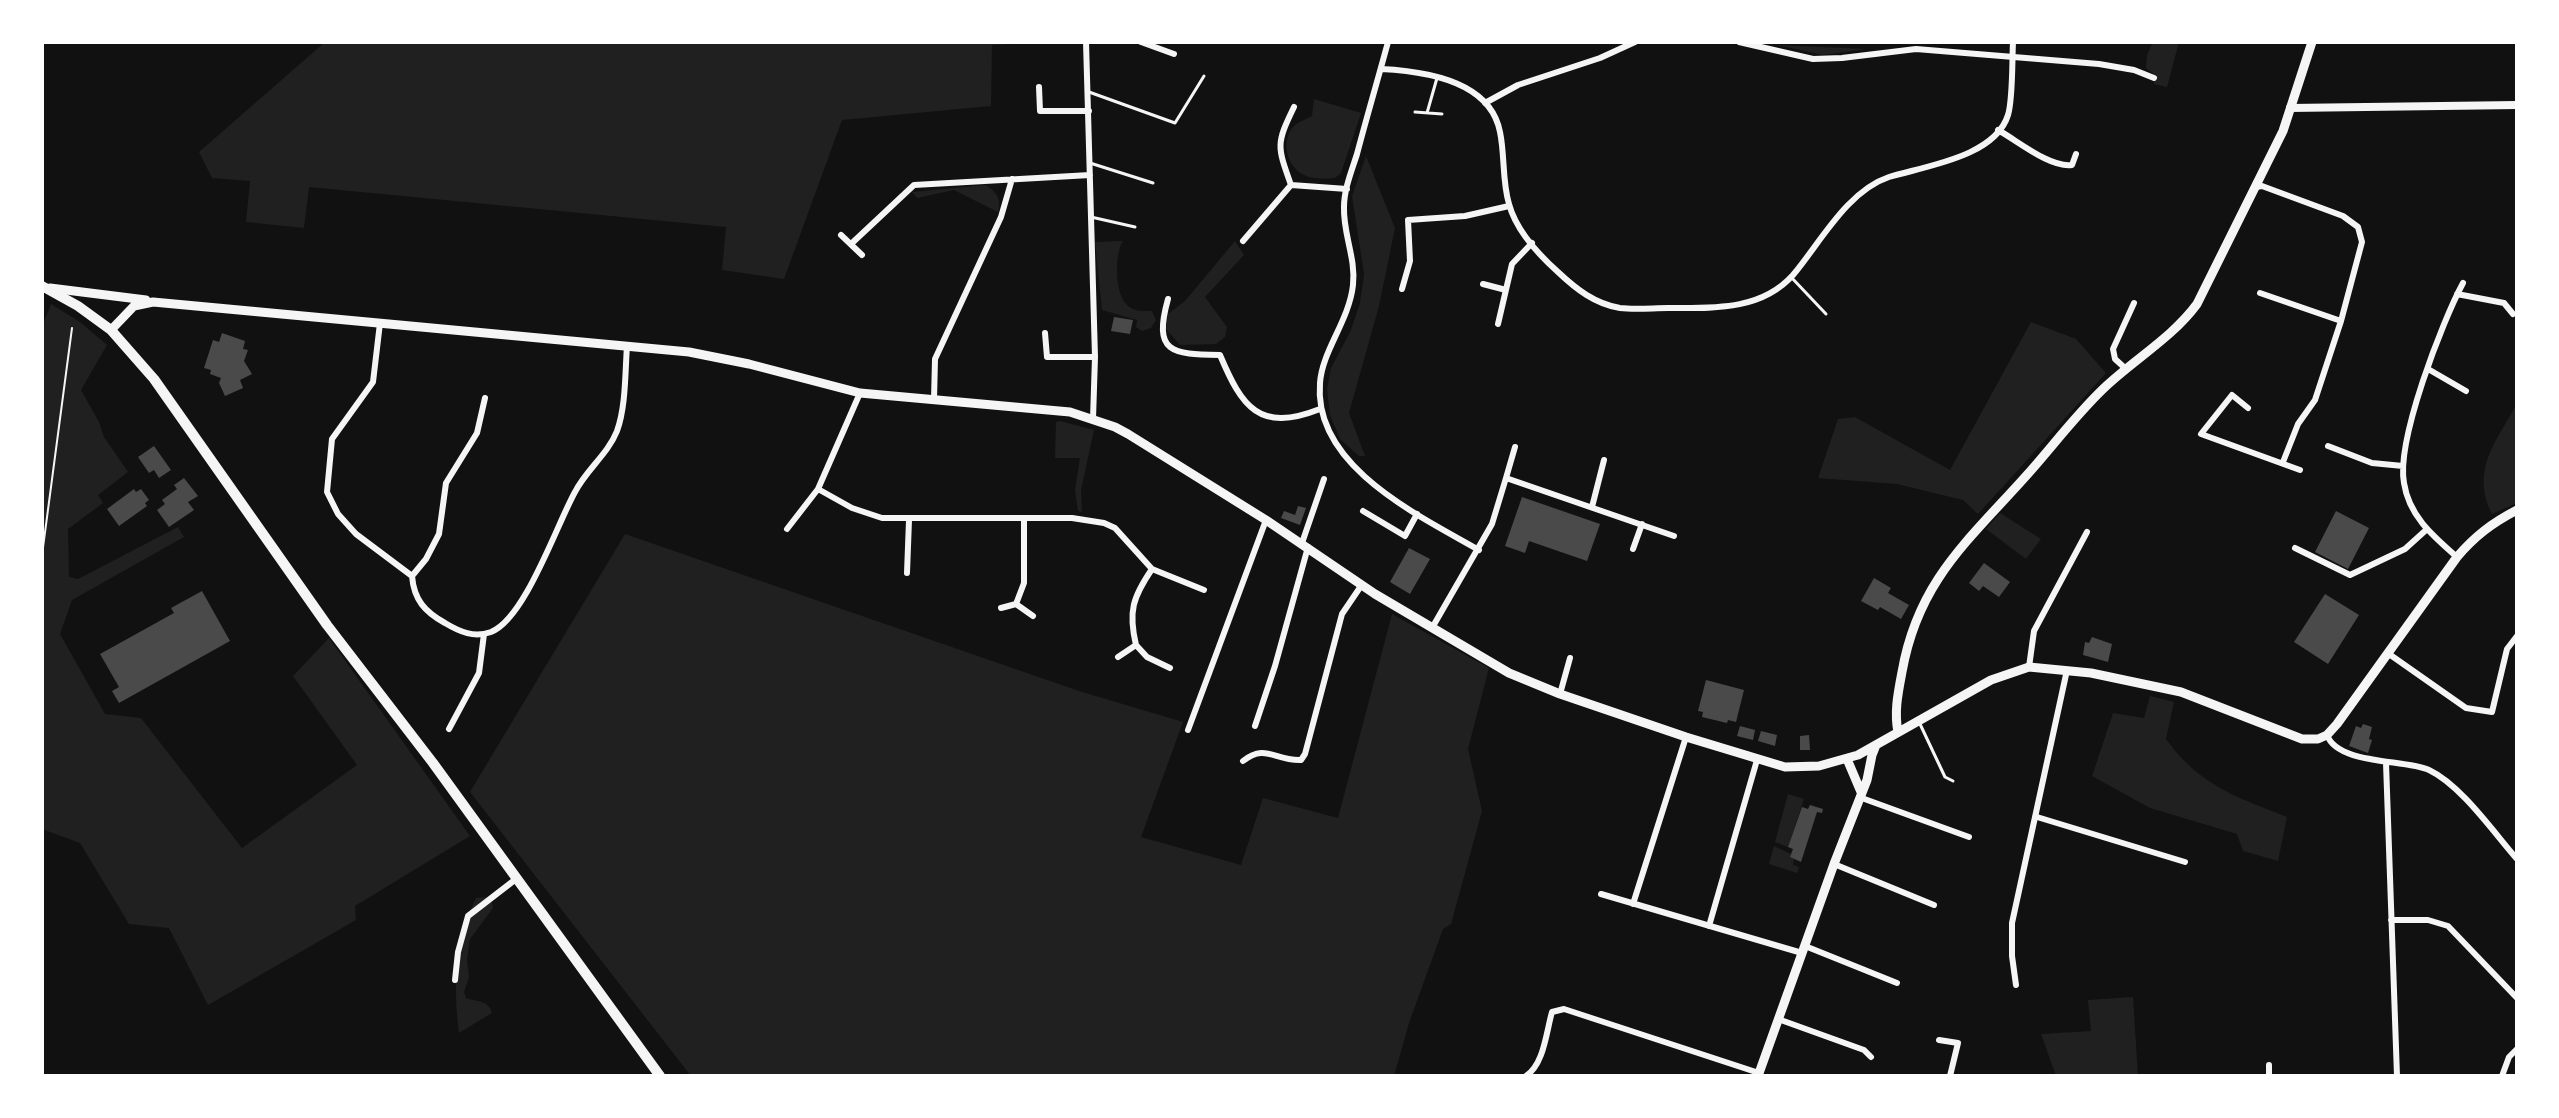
<!DOCTYPE html>
<html>
<head>
<meta charset="utf-8">
<style>
	body { margin:0 }
	#map { position:relative; width:2559px; height:1118px; overflow:hidden; background:#111; font-family:Mulish,sans-serif }
	canvas { display:block }
	.frame { position:absolute; inset:0; border:44px solid #fff; pointer-events:none }
</style>
</head>
<body>
<div id="map">
<canvas width="2559" height="1118"></canvas>
<div class="frame"></div>
</div>
<script>
const g = document.querySelector('canvas').getContext('2d');
g.lineJoin = 'round';
function paint(path, color) { g.fillStyle = color; g.fill(path, 'evenodd'); }
function strokePath(path, color, width, dash) { g.strokeStyle = color; g.lineWidth = width; g.lineCap = dash ? 'butt' : 'round'; g.setLineDash(dash || []); g.stroke(path); }
paint(new Path2D(`
	M325,42H1051L992,45L991,106L842,120L784,279L722,270L726,227L309,187L304,228L246,222L250,181L212,178L199,152Z
	M2153,42H2179L2167,87L2154,84V74L2146,68L2147,55Z
	M1777,45L1866,49L1823,55Z
	M1314,99L1361,113L1341,173L1335,178C1327,179 1317,179 1309,177C1288,171 1278,142 1295,125C1300,121 1307,119 1312,116Z
	M1366,156L1395,228L1379,306L1349,413L1365,456H1359L1340,439L1330,415L1327,389L1331,368L1351,330L1360,303L1364,274L1352,196Z
	M986,185C997,192 1001,199 998,212L954,190L917,198L912,192Z
	M1123,241C1114,254 1115,294 1127,305C1134,312 1143,311 1152,311L1156,320L1151,328L1142,331L1136,327L1137,320L1102,310L1095,242Z
	M1235,241L1244,255L1205,297L1227,327L1225,337L1216,344L1180,345L1166,329L1168,314L1185,301Z
	M51,304L80,322L107,345L81,390L99,422L104,437L128,472L98,495L103,503L68,529L69,577L78,579L178,527L184,537L72,600L60,634L105,714L141,718L242,848L357,765L293,676L329,638L470,836L355,906L356,920L208,1005L169,928L129,924L80,843L42,829V327Z
	M2031,322L2076,339L2106,373L1978,514L1963,500L1897,484L1818,478L1838,419L1855,417L1950,470Z
	M2517,404V503L2492,514C2470,471 2496,441 2517,404Z
	M1060,421L1094,430L1081,490L1082,512L1078,511L1075,490L1080,458H1055L1056,422Z
	M2000,513L2041,539L2026,559L1986,529Z
	M625,534L1079,691L1183,722L1141,837L1241,865L1263,798L1338,818L1392,614L1489,668L1468,749L1482,811L1451,924L1443,929L1409,1023L1394,1076H691L470,792Z
	M2150,696L2174,702L2166,739C2199,785 2236,797 2287,817L2278,861L2243,851L2237,834L2150,808L2092,776L2113,713L2144,718Z
	M1788,794L1804,799L1788,847L1775,842Z
	M1774,846L1791,854L1790,857L1794,858L1793,865L1799,867L1797,873L1769,864Z
	M485,897L492,902L493,908L470,939L467,960L469,977L464,992L466,998C477,1002 489,1000 492,1013L459,1033C453,985 455,941 476,898Z
	M2133,997L2138,1076H2056L2041,1034L2091,1031L2088,1000Z`), '#202020');
paint(new Path2D(`
	M1114,317L1133,320L1130,334L1111,331Z
	M222,333L245,341L243,349L248,350L244,361L252,374L240,380L243,388L225,396L219,383L221,378L210,374L211,370L204,368L213,340L219,342Z
	M154,446L171,470L159,478L154,470L149,473L138,457Z
	M184,478L198,496L188,502L194,510L169,527L157,510L165,504L162,500L177,489L174,485Z
	M134,489L136,492L141,489L149,500L145,503L147,506L119,526L107,509Z
	M1522,497L1600,524L1587,561L1529,541L1525,553L1505,546Z
	M1298,506L1306,508L1300,525L1281,518L1284,511L1295,515Z
	M2336,511L2369,528L2348,569L2315,552Z
	M1409,548L1430,559L1410,594L1390,582Z
	M1984,563L2010,582L1999,597L1983,586L1979,591L1969,583Z
	M1874,578L1891,588L1888,593L1909,605L1901,619L1880,607L1878,610L1861,601Z
	M202,591L230,641L119,703L112,691L119,687L100,654L174,613L171,608Z
	M2325,594L2359,615L2328,664L2294,642Z
	M2092,637L2112,644L2108,662L2083,655L2085,642L2089,643Z
	M1706,680L1744,690L1736,722L1728,720L1727,723L1702,717L1703,712L1698,711Z
	M2363,724L2372,727L2369,739L2372,740L2368,753L2349,746L2356,726L2361,728Z
	M1740,726L1755,730L1753,740L1737,736Z
	M1761,731L1777,735L1775,746L1758,741Z
	M1809,735L1810,750H1800V736Z
	M1810,805L1823,809L1822,813L1817,812L1801,862L1790,857L1793,849L1788,847L1802,807L1808,809Z`), '#4a4a4a');
strokePath(new Path2D(`
	M42,555L72,328`), '#f5f5f5', 2);
strokePath(new Path2D(`
	M1089,92L1175,123L1204,76
	M1415,112L1442,114
	M1427,113L1437,78
	M1090,163L1153,183
	M1091,217L1135,227
	M1791,277L1826,314
	M1920,724L1945,777L1953,781`), '#f5f5f5', 3);
strokePath(new Path2D(`
	M1086,42L1095,357L1093,419
	M1141,42L1174,54
	M1388,42C1378,79 1367,116 1357,154C1352,170 1344,189 1344,207C1343,234 1356,258 1353,285C1349,321 1322,351 1320,383C1313,466 1418,515 1479,550
	M1739,42L1813,59L1842,58L1916,49L2099,64L2134,70L2154,78
	M1381,69C1423,71 1490,80 1500,132C1505,156 1502,181 1509,204C1516,230 1539,255 1558,272C1576,289 1595,304 1620,308C1635,310 1653,308 1668,308C1712,308 1761,311 1793,275C1820,243 1847,191 1889,177C1925,166 1995,157 2008,115C2013,99 2012,60 2013,42
	M1039,87L1040,111H1089
	M1485,103L1518,85L1600,58L1635,42
	M1998,130C2018,141 2050,168 2072,165L2076,154
	M1291,185C1277,146 1276,144 1294,107
	M2256,187L2262,186L2343,216L2358,227L2362,242L2341,321L2315,400L2298,424L2283,462
	M841,235L862,255
	M1243,241L1291,185L1347,189
	M851,244L914,185L1090,175
	M1483,284L1506,290
	M1402,289L1410,261L1408,220L1465,216L1509,206
	M2260,293L2341,321
	M2457,294L2504,303L2513,314
	M1168,299C1153,353 1171,354 1220,355C1242,407 1259,433 1320,409
	M380,323L373,382L332,439L327,492L338,514L356,534L412,576C414,600 425,612 445,623C460,632 474,638 491,632C525,619 557,524 575,492C586,470 608,454 617,431C626,406 625,373 627,346
	M1498,324L1512,264L1532,243
	M1045,333L1047,357H1095
	M2126,369L2115,359L2113,349L2134,303
	M2428,369L2466,391
	M934,400L935,359L1001,217L1012,179
	M2248,408L2232,395L2201,434L2300,470
	M2328,446L2372,463L2403,466
	M1506,478L1515,447
	M818,489L852,508L882,518H1072L1104,523L1115,528L1152,569L1204,590
	M1592,507L1604,460
	M1363,511L1405,536L1417,514
	M1024,518V583L1016,604L1033,616
	M787,529L818,489L860,393
	M1302,543L1324,479
	M2295,548L2350,575L2405,549L2426,530
	M1633,549L1642,524
	M2457,557C2433,536 2409,516 2404,483C2396,441 2442,322 2463,283
	M907,573L909,520
	M412,576L426,559L439,534L446,483L477,433L485,398
	M1001,608L1016,604
	M1432,628L1492,524L1506,478L1674,536
	M1136,645L1147,657L1170,668
	M2389,654L2466,708L2492,712L2507,649L2517,636
	M1118,657L1136,645C1128,611 1133,597 1152,569
	M2029,667L2034,631L2087,532
	M1560,694L1570,658
	M1255,726L1275,666L1308,547
	M449,729L479,673L484,634
	M1188,730L1266,520
	M2327,735C2338,765 2405,759 2429,770C2461,785 2494,833 2517,859
	M1243,761C1266,743 1274,761 1301,760L1305,754L1342,614L1361,586
	M2386,763L2397,1076
	M1859,797L1969,837
	M2037,817L2185,862
	M1834,864L1934,905
	M1601,894L1802,953
	M1633,904L1686,737
	M2391,920H2428L2448,926L2517,998
	M1709,926L1757,760
	M1805,946L1897,983
	M455,980L458,952L468,916L516,879
	M2016,985L2012,956V923L2067,670
	M1778,1019L1864,1050L1871,1057
	M1939,1040L1958,1043L1950,1076
	M2269,1065V1076
	M1526,1076C1544,1064 1546,1033 1552,1012L1564,1009L1759,1073
	M2502,1076L2509,1057L2517,1049`), '#f5f5f5', 6);
strokePath(new Path2D(`
	M2290,108L2517,105`), '#f5f5f5', 8);
strokePath(new Path2D(`
	M50,288L146,300
	M111,330L134,306L153,302L689,352L749,364L860,393L1070,412L1115,427L1128,434L1266,520L1375,594L1509,673L1560,694L1686,737L1785,767L1819,766L1858,755L1991,680L2029,667L2091,673L2181,692L2302,739H2318L2327,735L2337,724L2457,557C2475,536 2492,523 2517,510
	M1898,732C1894,712 1898,693 1902,672C1918,581 1968,541 2026,476C2052,447 2075,416 2103,389C2133,360 2172,338 2197,304L2283,131L2312,42
	M1847,759L1861,792
	M1758,1076L1834,864L1867,780L1872,755L1876,745`), '#f5f5f5', 9);
strokePath(new Path2D(`
	M42,286L78,306L111,330L154,379L327,625L433,763L660,1076`), '#f5f5f5', 10);
</script>
</body>
</html>
